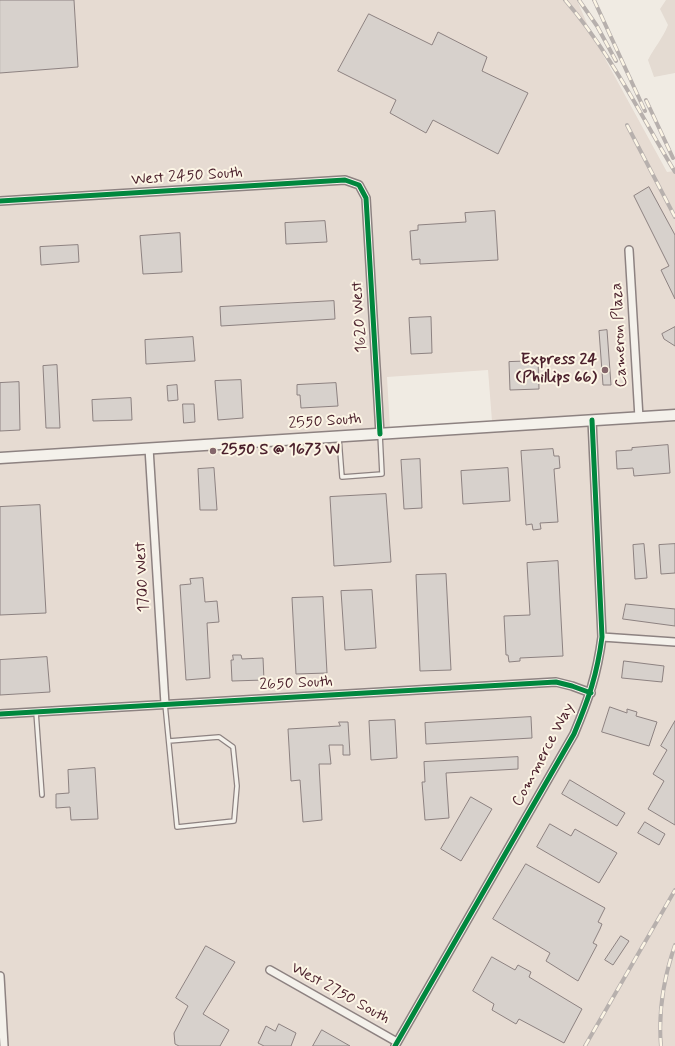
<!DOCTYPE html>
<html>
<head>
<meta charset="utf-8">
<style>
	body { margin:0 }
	canvas { display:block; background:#f0ebe3 }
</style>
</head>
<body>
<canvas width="675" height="1046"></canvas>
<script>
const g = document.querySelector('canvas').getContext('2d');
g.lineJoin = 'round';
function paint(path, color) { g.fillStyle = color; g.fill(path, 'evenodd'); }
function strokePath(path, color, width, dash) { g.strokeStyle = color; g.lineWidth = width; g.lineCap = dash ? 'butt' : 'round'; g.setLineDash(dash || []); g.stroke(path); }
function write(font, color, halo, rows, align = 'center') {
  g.font = font + ' Mynerve,sans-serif'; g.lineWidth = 4; g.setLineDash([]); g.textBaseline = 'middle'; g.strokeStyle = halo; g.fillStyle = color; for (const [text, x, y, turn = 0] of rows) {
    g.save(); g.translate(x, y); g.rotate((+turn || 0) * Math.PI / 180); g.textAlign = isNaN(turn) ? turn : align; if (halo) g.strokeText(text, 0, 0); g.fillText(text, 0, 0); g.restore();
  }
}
paint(new Path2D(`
	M0,0H577L591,33L667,172L675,171V1046H0ZM488,370L492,421L390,428L387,377Z`), '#e6dbd2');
paint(new Path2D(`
	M666,0H675V73L654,77L648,60C654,48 663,38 668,25L660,9Z`), '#e4dbd2');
const building = new Path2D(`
	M0,0H74L78,67L0,73Z
	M369,14L432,45L438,32L487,57L482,71L528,93L498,154L433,120L426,133L390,113L396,100L338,71Z
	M649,187L675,235V299L661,270L669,266L634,196Z
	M495,211L498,260L420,264V259L412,260L410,231L418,230V225L466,222L465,213Z
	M325,221L327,242L286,244L285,223Z
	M180,233L182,272L143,274L140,236Z
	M78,245L79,262L41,265L40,247Z
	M334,301L335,319L221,326L220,307Z
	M431,317L432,353L411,354L409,318Z
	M675,327V346L664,339L662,334Z
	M607,330L611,385H603L599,331Z
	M193,337L195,361L146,364L145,340Z
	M538,361L539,389L510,390L509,362Z
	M57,365L60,428H46L43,366Z
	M241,380L243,418L218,420L215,381Z
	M19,382L20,430L0,431V383Z
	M336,383L338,406L301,408L300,395H297V385Z
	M177,385L178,400L168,401L167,386Z
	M131,398L132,420L93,421L92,400Z
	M183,404H194L195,422L184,423Z
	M668,445L670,473L634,476L633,468L617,469L616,451L632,450V448Z
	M553,449L554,456H559L560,468L554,469L558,522L540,523L541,529L533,530L532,524L526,525L521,451Z
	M420,459L422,508L404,509L401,460Z
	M214,468L217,510H200L198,469Z
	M508,468L510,501L463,504L461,471Z
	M386,494L391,562L334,566L330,497Z
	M40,505L46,613L0,615V507Z
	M644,544L647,578L635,579L633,545Z
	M675,544V573L661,574L659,545Z
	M558,561L563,656L520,658V661L509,662L508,655H506L504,616L530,615L527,563Z
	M446,574L451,670L420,671L416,575Z
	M203,578L205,602L217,601L219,622L207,623L210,678L186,680L180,585L191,584L190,579Z
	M372,590L376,648L345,650L341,591Z
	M323,597L327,673L296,674L292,598Z
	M626,604L675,609V626L623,619Z
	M233,655H241L242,659L263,658L264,680L232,681L231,660H233Z
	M47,657L50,692L0,695V660Z
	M624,661L664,666L662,682L622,678Z
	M610,707L627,713V709L637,712L636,716L657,722L649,746L602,732Z
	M531,717L532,738L426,744L425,723Z
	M395,720L397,758L371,760L369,721Z
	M675,721V825L648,809L664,781L653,774L667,750L661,746Z
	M339,722H348L350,755H343V745H329L331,764H319L322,820L303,822L300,780L291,781L288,729L340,726Z
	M518,757V769L446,773L449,818L425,820L422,782H425L424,762Z
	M95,768L98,819L71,820L70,807L56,808V794L69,793L68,770Z
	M570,780L625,813L617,826L562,794Z
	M471,797L492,809L461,861L441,849Z
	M645,822L665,834L659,845L638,833Z
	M550,824L571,836L575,829L617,853L599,883L537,847Z
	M526,864L605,908L598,922L602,924L600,929L593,943L597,945L578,981L546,961L550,953L493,919Z
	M621,936L629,941L613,965L605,960Z
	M206,946L235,962L203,1014L229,1030L220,1046H179L175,1044L174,1033L188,1006L176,998Z
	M492,957L515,970L518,965L531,972L529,977L582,1009L564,1043L519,1019L516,1024L492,1010L494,1004L473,991Z
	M279,1024L296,1033L291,1046H264L258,1043L266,1026L275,1031Z
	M322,1030L350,1046H313Z`);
paint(building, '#d7d1cc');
strokePath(building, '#8d8281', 1);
const service = new Path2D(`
	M339,438L342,477L382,474L380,434
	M165,704L177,827L234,821L237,786L233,747L219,737L169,741
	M36,712L42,795`);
const minor = new Path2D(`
	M0,201L345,180L359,185L366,198L380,434
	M629,250L639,418
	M149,448L165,704
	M602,637L675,642
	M0,714L556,682L572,686L591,693
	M270,970L397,1042
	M0,976L4,1046
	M395,1046L574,734C589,698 597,675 602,637L592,420`);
const secondary = new Path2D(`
	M0,458L675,415`);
strokePath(service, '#8d8281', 6);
strokePath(minor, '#8d8281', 10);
strokePath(secondary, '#8d8281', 13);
strokePath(service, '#f4f1eb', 3.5);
strokePath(minor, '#f4f1eb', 7);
strokePath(secondary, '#f4f1eb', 10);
const rail = new Path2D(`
	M565,0C610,52 640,114 675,172
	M579,0L597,26L616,61
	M594,0L645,111
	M646,100L673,158
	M627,125L675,217
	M585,1046L675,890
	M661,1046C658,1012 664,977 675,945`);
strokePath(rail, '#b7b0ad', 4);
strokePath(rail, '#fcf5e5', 2.5, [8]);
strokePath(new Path2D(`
	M0,201L345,180L359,185L366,198L380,434
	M0,714L556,682L572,686L591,693
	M395,1046L574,734C589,698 597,675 602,637L592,420`), '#00873e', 5);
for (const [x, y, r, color] of [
	[605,370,4,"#84666b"],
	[213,451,4,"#84666b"]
]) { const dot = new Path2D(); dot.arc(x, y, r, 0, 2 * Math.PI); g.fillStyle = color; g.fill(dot); strokePath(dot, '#fcf5e5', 1.5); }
write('16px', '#4a1f2b', '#fcf5e5', [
	["West 2450 South",187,177,-4],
	["1620 West",360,317,-94],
	["Cameron Plaza",620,335,-93],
	["2550 South",325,422,-4],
	["1700 West",143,577,-93],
	["2650 South",296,684,-3],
	["Commerce Way",544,755,-62],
	["West 2750 South",340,994,29]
]);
write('bold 16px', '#4a1f2b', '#fcf5e5', [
	["Express 24",597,361],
	["(Phillips 66)",597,379],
	["2550 S @ 1673 W",221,451,"left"]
], 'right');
</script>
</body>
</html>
